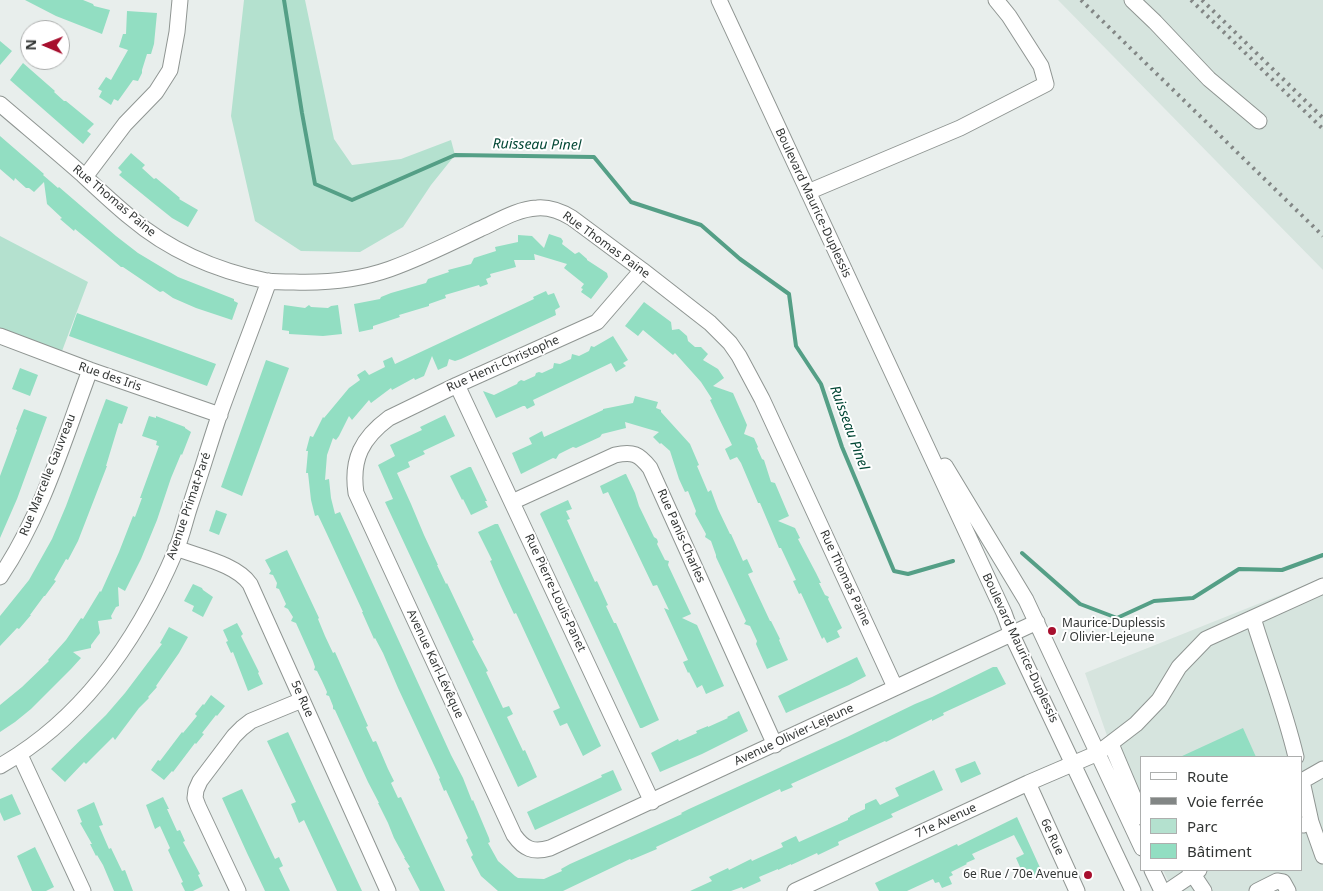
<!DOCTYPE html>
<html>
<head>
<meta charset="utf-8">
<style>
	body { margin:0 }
	#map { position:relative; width:1323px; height:891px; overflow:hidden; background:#e8eeec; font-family:"Noto Sans",sans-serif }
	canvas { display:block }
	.legend { position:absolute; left:1140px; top:756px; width:162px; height:115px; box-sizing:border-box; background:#fff; border:1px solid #adafae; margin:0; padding:6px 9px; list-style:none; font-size:15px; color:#333635 }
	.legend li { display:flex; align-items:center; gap:10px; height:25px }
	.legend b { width:25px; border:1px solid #adafae }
	.north { position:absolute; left:20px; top:20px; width:50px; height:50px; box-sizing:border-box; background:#fff; border:1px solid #adafae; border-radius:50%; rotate:271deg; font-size:14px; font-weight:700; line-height:20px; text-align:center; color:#333635 }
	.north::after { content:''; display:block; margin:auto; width:18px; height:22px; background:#a70f2e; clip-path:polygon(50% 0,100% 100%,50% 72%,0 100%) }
</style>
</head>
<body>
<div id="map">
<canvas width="1323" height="891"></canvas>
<ul class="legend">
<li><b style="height:6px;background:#fff"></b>Route</li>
<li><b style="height:6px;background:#828685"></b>Voie ferrée</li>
<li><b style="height:14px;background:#b4e1cf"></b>Parc</li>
<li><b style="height:14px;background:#92dec2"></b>Bâtiment</li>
</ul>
<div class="north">N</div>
</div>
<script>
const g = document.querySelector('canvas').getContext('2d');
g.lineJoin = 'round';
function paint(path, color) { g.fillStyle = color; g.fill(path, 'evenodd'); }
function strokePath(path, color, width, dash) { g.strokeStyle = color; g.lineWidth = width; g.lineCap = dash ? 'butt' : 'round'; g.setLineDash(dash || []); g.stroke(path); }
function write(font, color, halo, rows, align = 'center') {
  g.font = font + ' "Noto Sans",sans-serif'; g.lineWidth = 4; g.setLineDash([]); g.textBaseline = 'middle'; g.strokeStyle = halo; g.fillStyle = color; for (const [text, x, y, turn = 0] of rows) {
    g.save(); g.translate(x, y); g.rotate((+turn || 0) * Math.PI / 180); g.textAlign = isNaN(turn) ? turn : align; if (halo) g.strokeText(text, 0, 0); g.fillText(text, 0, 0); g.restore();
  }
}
paint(new Path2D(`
	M1058,0H1323V270Z
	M1323,578V891H1173L1163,870H1302V757H1142V821L1117,764L1085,673Z`), '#d6e4de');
paint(new Path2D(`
	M244,0H305L334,139L352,165L401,159L451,140L455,155L431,185L403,227L360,252L301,251L255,221L231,116Z
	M0,236L88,282L59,359L0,336Z`), '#b4e1cf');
strokePath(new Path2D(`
	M284,0L302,113L315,184L352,200L455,155L594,157L631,202L701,225L740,259L789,294L796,346L821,384L842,447L894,571L908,574L953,561
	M1022,553L1080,604L1117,618L1154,601L1193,598L1239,569L1282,570L1323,555`), '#549f86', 4);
paint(new Path2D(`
	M25,0H83L93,4L94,6L110,10L102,34L56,16Z
	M127,11L157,13L154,44L151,54H147L142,70V73L138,81L133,80L118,101L114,99L111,105L99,97L102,91L98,89L106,77L111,80L128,50L119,47L123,34H126Z
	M0,41L12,51L0,65Z
	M23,63L55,91L54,92L64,101H66L94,124L87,131L91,134L83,144L10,80Z
	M0,136L44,174L43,175L58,188L59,187L116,236L138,253L178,277L234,299V301L238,303L232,320L196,308L173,298L163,291L160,292L154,288L123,267H121L115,262L75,229L74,231L60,219L62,218L47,204L44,182L34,192L29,188H26L15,178L14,181L0,169Z
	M131,153L145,165L142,168L154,179L156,178L180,198L179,199L198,210L188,227L172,218L152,202L119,175L122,172L118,168Z
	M549,234L561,238L563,241L562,244L575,254L579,252L587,259V260L607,273L608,277L591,299L581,292L583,289L581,288L584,284L564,268L567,264L534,254L535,260H514L516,267L490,274L491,277L486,279L488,284L480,287L479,285L445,295L446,298L429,304V306L399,315L400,317L373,326V329L359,332L354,304L380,299L381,297L391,293L426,283L428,279L449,272L448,270L471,264L474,258L496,251L495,247L518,242V235L532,236L544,248Z
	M546,291L548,295L554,293L560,307L555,310L556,315L461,359L455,361L449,359L447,366L438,370L432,356L424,376L415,380L414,378L392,390L391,388L371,403L369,400L352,420L349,416L339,436L336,440L333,438L327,455L325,480L329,479L331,498L335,514L340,512L451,755L463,778L472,801L473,800L489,838L490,842L488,843L498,861L515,876L518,878L544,879L562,871L561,869L570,864L682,814L681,813L689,809L847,737L915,704L932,697L993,667H997L1006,684L943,713L944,715L932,721V719L886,742L885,741L791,784L793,787L781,792L780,789L656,847L657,849L631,860L630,859L563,891H498L481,876L471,857L473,855L466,840L468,838L462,825L446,790L444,791L439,779L440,778L398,688L383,653L375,638L374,639L362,612H363L326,532L318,515L315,516L311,500L308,473H306L308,451H306L310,436L313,437L323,417L324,418L349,388L360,380L357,375L365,370L369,375L385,367L383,361L392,357L395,364L534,299L533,297Z
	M644,302L671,322L672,330L679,329L687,336L688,341L695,347H701L708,354L703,360L718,369L724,378L713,386L733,393L747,425L744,434L754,438L758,447L757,448L762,459L764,460L771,482L775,483L789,516L778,521L795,528L800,538L798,539L816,573L821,583H819L825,595L829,597L828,599L842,628L837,631L840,637L827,643L824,637L822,639L801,593L799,594L793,581L796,580L781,548H779L760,503H758L741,463L737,457L730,460L725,449L732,445L710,400L712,399L701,382L675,353L673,355L643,330L638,336L625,326Z
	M284,305L305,308L309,305L311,307L328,308L331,306L338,305L342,334L323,336L289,334V331L282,330Z
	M77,313L216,364L207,386L69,336Z
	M613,336L628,360L623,363L626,366L616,372L611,363L533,400L535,405L527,409L525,406H523L496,418L483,391L494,395L517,384L518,382L521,380L524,381L535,376L536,373L539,372L542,373L553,368L554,363L560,364L571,359L572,354L579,356L589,351L591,346L594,347Z
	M266,360L289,368L242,496L221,487Z
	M20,368L38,375L30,396L12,389Z
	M635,396L658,402L656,408L661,410V412L690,444L699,465L697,466L708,492L711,490L718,509L730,534H731L743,561L747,559L753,572L748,574L770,621H771L780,639L779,640L788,660L767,669L756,644L757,641L750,626L744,624L746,621L716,557V555L711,541L705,537L706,534L695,514L696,511L688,491L685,492L679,479L670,451L661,443L660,444L653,437L659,432L625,422L626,428L602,434L600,437L576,448L573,447L559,454L556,459L553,458L521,474L512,453L532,444L529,438L542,431L544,437L603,410V409L633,403Z
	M106,399L128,407L122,424L119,423L106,466H107L78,541L68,560L66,559L54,580L56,581L45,596H44L30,615H31L19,629L17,628L0,646V616L29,580L52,539L66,506Z
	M24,409L47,417L17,499L0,538V476L17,430L16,429Z
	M445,415L455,436L423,451L425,454L408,462L410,467L397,473L411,504L424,535L438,565H437L446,584L447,583L474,640L472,641L488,671L486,672L503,708L509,706L513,714L507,717L523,751L525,750L537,777L518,787L385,502L393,499L378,465L395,456L390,445L422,430L420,427Z
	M149,416L156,418V416L185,427V428L191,432L182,455L181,454L171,478L157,520L141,559L125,591L118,587L119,606L116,607L111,616L112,619L98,621L100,633L91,645V648L73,652L81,658L71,669L31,709L15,722L0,732V705L22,687L49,661L48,660L66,640L81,618L83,619L100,591L101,592L119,552L133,516L135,517L142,498H140L159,446L156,445L157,441L142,436Z
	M469,467H471L487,501H485L488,507L471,515L463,499L462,500L450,476Z
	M625,474H626L635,493L639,506L654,537L657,539L658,542L657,544L665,560L669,561L668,565L691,614L682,618L697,625L724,686L706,694L702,685L697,688L689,672L688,673L683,662L688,660L664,608L669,610L657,585L653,586L608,492L603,494L600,486Z
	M568,500L572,509L566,511L570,519L567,520L595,582L597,581L608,605L606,606L614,623H616L659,720L642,728H640L540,514L542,512Z
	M216,510L227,514L219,535L209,531Z
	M495,524H498L601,746L583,756L567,723L560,726L553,711L560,708L516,613L514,614L501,586L490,561L492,560L478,532Z
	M287,550L319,618L318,619L325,636L333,653L335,652L368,726L366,727L373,742L376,741L388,769L394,781L391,783L398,798L401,797L445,891H420L408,868L410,867L404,858H405L394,838L388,823L378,803H379L368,782L340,721L335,710L333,709V706L329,696L326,695L327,692L322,681L317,671L314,670L315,667L313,661L296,623L291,621L293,617L288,609L284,607L286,604L279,589L276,588L277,583L273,575L269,574L271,571L265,560Z
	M193,584L202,588L203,590L213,597L203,617L192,611L194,606L184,601Z
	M237,623L243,634L241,636L259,672L258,673L263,684L248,691L233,652L231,653L226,642L228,641L223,630Z
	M169,627L188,637L179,653L156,686L157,687L148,697L149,698L139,708L115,740L113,737L86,764L84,762L65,782L51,769L106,715L125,693L162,644L160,643Z
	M857,657L866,676L849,685L786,713L778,696Z
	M211,695L225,706L217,716L216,715L202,733L204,734L196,744L195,743L173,772L172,771L164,780L151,770L158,760L160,761L182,732L183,733L197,716L195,714L203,704L204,705Z
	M739,711L748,731L702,754L660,772L651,753L678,739L679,741L697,733L696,731L708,726V727L728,718L727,717Z
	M1243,728L1256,757H1180Z
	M288,732L320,801L362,891H337L304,820L299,823L291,804L296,802L267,741Z
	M975,761L981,774L961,783L955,769Z
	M613,770L622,790L535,830L527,812L602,777L601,775Z
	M934,770L943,790L891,814L893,817L838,842L839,845L818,855L817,853L791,865V864L778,870V869L759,877L761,881L743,889L742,887L731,891H690L712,881L709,877L728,868L729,870L751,859L752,861L783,847L781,843L796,836L799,842L848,820V818L850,817V816L865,809V804L876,799L880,805L899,796L895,788Z
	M242,789L275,859L279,857L283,866L279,868L290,891H265L247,853L222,798Z
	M12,794L21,814L4,821L0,812V799Z
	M163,797L169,809H167L177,831L180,830L185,841L183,842L200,874L198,875L203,886L193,891H185L181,883L183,882L168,850L170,848L160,826L155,829L146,805Z
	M94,802L103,825L99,826L109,849L111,848L122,871L125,870L133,891H114L103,865L97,855L96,856L90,844H92L80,823L82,822L77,810Z
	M1017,817L1042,872L1035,876L1033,872L1024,876L1016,858L1024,854L1014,835L972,854L975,859L966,863L967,864L951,872L953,875L949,877L952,884L942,888L939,882L935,883L933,879L907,891H879L875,883L957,844L958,846Z
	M35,847L54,887L46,891H32L17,856Z`), '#92dec2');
const minor = new Path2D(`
	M719,0L1004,613L1012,635L1133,891
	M1132,0L1155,22L1209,79L1259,121
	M0,104C28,128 56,151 83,175C99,190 115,205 131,218C170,251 218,271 267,281C276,282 285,282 294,282C326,283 359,280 390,269C421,258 451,243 480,229C498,221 517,209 537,208C549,207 562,212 572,218L642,270L710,323L730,343L739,356L762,399L895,687
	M85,177L125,124L156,92L170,70L177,32L180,0
	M808,192L960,128L1046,84L1041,66L1009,16L996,0
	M642,270L597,322L457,385L389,418C362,438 351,459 356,493L514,835C524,849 533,853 550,848L1037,622
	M0,336L90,370L220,415
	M457,385L652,802
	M945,466L1026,600L1142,848
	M512,502L615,455C633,451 639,454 650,468L775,745
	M176,548C199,557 236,564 250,584L388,891
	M0,577C42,515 64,440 90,370
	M1253,618C1267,664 1285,710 1296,757
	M1111,744L1142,817
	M20,755L83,891
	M0,766C83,719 139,637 176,550C182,536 185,521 190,506C200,476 209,446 219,416C235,371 253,326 269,281
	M1028,783L1077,891
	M1311,822L1302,781L1323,769
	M1303,825L1311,822L1323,856
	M1152,870L1162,891
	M1190,870L1204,891
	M238,891L198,806L195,798L196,790L200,781L234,736L242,728L251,721L302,700
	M795,891L1028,783L1098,753L1136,724L1159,700L1179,667L1206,639L1323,586
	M1168,891L1199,870
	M1257,891L1277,881L1283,882L1288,891`);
strokePath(minor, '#8f9592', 17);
strokePath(minor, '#fff', 15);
strokePath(new Path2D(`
	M1081,0L1323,236
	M1191,0L1323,129
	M1202,0L1323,118`), '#828685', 4, [2.5, 5]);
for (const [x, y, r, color] of [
	[1052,631,5,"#a70f2e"],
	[1088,875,5,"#a70f2e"]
]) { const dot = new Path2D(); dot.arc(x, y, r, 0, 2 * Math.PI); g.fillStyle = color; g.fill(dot); strokePath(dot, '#fff', 2); }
write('12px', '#333635', '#fff', [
	["Rue Thomas Paine",114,201,40],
	["Boulevard Maurice-Duplessis",813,203,65],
	["Rue Thomas Paine",606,245,36],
	["Rue Henri-Christophe",503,364,-24],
	["Rue des Iris",110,377,19],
	["Rue Marcelle Gauvreau",48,475,-68],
	["Avenue Primat-Paré",189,506,-71],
	["Rue Panis-Charles",681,536,66],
	["Rue Thomas Paine",845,578,65],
	["Rue Pierre-Louis-Panet",555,593,65],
	["Boulevard Maurice-Duplessis",1020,648,65],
	["Avenue Karl-Lévêque",435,664,65],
	["5e Rue",302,699,66],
	["Avenue Olivier-Lejeune",794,735,-25],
	["71e Avenue",946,821,-25],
	["6e Rue",1052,837,65]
]);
write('12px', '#333635', '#fff', [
	["Maurice-Duplessis",1062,624],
	["/ Olivier-Lejeune",1062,638],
	["6e Rue / 70e Avenue",1078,875,"right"]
], 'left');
write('italic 14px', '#034735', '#fff', [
	["Ruisseau Pinel",537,145,1],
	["Ruisseau Pinel",849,428,70]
]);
</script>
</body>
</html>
